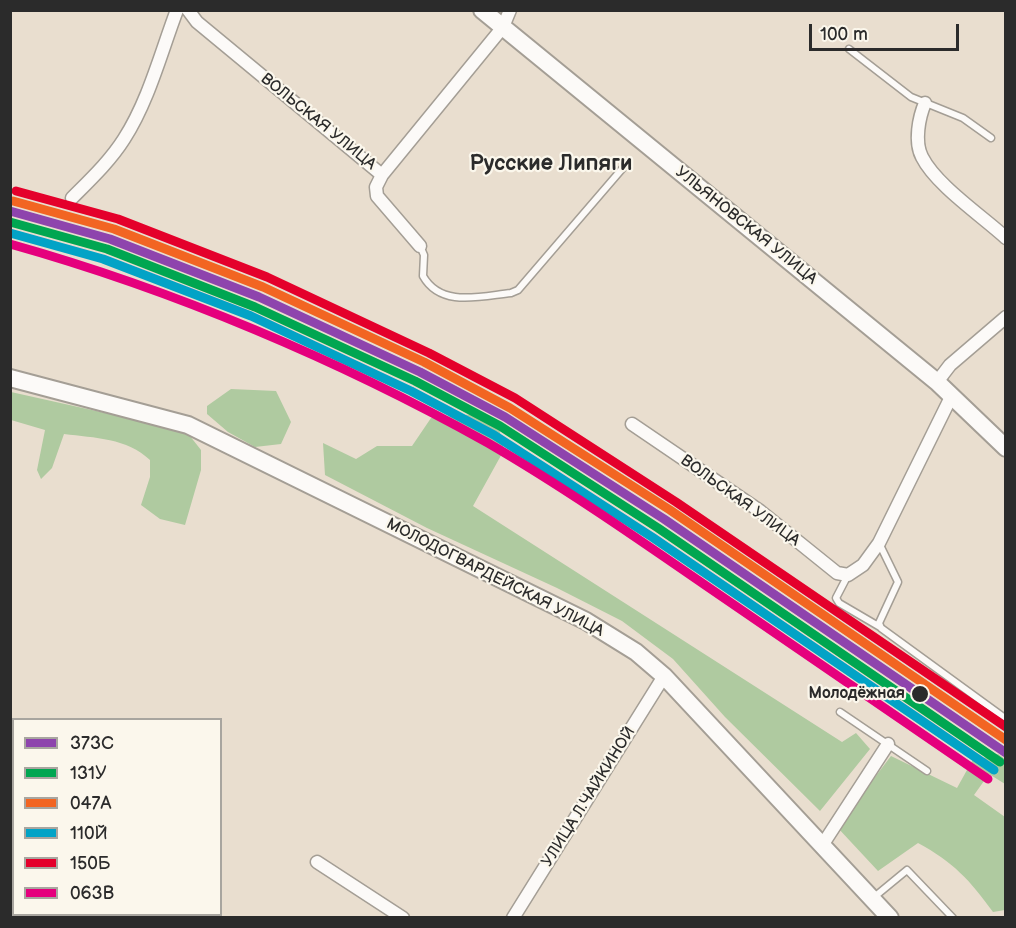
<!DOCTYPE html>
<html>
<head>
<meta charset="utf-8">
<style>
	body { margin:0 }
	#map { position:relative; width:1016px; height:928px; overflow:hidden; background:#e9decf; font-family:"Balsamiq Sans",sans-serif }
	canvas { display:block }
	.frame { position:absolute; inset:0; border:12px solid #2b2b2b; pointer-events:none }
	.legend { position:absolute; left:12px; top:718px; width:210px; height:198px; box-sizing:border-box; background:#fbf7ec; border:2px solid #a8a59f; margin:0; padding:8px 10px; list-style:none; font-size:18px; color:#2b2b2b }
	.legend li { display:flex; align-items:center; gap:12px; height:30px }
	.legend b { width:30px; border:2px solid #a8a59f }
	.scale { position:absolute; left:809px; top:24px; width:150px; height:27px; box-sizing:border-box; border:3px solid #2b2b2b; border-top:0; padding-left:8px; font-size:18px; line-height:21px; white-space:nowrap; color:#2b2b2b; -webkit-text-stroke:4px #fbf7ec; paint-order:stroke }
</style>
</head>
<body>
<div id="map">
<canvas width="1016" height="928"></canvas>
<div class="frame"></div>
<ul class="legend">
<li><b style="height:8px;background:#8e44ad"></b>373C</li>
<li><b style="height:8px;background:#00a651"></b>131У</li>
<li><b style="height:8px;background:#f26522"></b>047А</li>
<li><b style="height:8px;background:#02a3c6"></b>110Й</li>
<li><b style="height:8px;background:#e4002b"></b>150Б</li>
<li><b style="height:8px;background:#e5007d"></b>063В</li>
</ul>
<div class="scale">100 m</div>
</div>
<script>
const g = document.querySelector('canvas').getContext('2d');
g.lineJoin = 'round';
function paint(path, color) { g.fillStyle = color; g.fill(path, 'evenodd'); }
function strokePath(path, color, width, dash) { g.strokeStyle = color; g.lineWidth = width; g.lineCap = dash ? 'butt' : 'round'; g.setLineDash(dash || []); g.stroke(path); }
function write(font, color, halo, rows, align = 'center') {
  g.font = font + ' "Balsamiq Sans",sans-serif'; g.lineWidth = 4.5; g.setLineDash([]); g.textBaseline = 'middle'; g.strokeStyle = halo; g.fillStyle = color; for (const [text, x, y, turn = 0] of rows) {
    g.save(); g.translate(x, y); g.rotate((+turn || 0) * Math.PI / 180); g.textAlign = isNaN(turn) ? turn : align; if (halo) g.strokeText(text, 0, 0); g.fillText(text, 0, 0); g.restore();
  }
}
paint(new Path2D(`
	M231,389L276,391L291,422L281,444L255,447L228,432L207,414V406Z
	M11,392L186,431L201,450V470L185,525L160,519L141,505L150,477V460C127,438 95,438 64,434L52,468L41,479L37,470L45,430L11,420Z
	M475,414L499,428L504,450L473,506L842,742L856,733L870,749L820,811L725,717L673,659L622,621L557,588L427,528L325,475L323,443L356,459L377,446H412L431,418Z
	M998,754L1005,759V784L989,774L974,795L1005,817V910L993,912C970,880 953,862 918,843L878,871L837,827L891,756L957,788L972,761Z`), '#afcaa0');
const lane = new Path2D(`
	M849,49L911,97L963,118L991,138
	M420,246L424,255L423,276C441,308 481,296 511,293L518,290L628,162
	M879,543L898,582L879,623L881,628L1006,719
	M848,575L836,598L839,603L880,627
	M840,712L927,771
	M873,898L907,870L953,918`);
const street = new Path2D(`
	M188,10L197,22L382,175L376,187L377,196L420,246
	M925,103C919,117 914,142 922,157C936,185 982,216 1006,238
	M382,175L503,27L510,10
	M72,198C91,179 110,161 124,139C149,100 161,52 177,10
	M937,382L950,365L1006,317
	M632,424L760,511L837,573L848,575L863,565L879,543L952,395
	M823,844L888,744
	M317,862L403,918
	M513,918L664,676`);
const secondary = new Path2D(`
	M482,10L937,382L1006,448
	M10,378L188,425L586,621L636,652L664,676L890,918`);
strokePath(lane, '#a49e95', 9);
strokePath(street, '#a49e95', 15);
strokePath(secondary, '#a49e95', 20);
strokePath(lane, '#fcfaf8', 6);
strokePath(street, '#fcfaf8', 12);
strokePath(secondary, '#fcfaf8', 16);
strokePath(new Path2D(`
	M10,211L110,239L259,297L420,372L505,417L664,519L1006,753`), '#8e44ad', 9);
strokePath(new Path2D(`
	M10,222L107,249L255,307L415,381L500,426L658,528L1000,762`), '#00a651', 9);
strokePath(new Path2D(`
	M13,201L114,229L263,287L424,362L510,408L670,510L1006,740`), '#f26522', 9);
strokePath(new Path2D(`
	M10,233L103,259L251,316L411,391L494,435L652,537L994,770`), '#02a3c6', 9);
strokePath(new Path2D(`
	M16,191L118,219L267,277L429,353L515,398L676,502L1006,727`), '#e4002b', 9);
strokePath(new Path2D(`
	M10,244C174,290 339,360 488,443C562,486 634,536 705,585C799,650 894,714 988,779`), '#e5007d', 9);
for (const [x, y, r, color] of [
	[920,694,9,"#2b2b2b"]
]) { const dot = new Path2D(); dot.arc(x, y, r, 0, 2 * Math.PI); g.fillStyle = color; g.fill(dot); strokePath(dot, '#fbf7ec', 2); }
write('16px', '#2b2b2b', '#fbf7ec', [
	["ВОЛЬСКАЯ УЛИЦА",318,122,39],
	["УЛЬЯНОВСКАЯ УЛИЦА",746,226,39],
	["ВОЛЬСКАЯ УЛИЦА",740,501,36],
	["МОЛОДОГВАРДЕЙСКАЯ УЛИЦА",495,578,27],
	["УЛИЦА Л.ЧАЙКИНОЙ",589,797,-58]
]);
write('bold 16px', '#2b2b2b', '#fbf7ec', [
	["Молодёжная",905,694]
], 'right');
write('bold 22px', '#2b2b2b', '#fbf7ec', [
	["Русские Липяги",551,164]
]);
</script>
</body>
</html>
